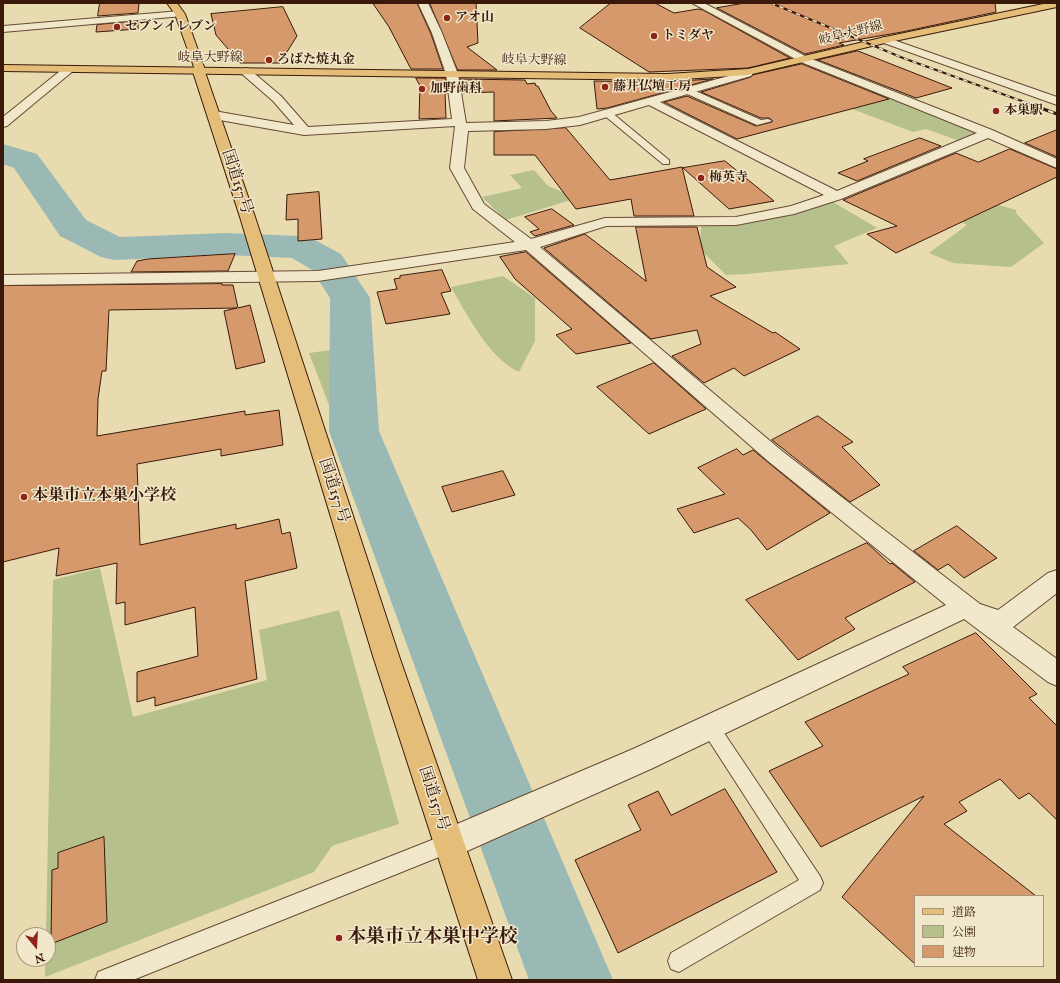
<!DOCTYPE html>
<html>
<head>
<meta charset="utf-8">
<style>
	body { margin:0 }
	#map { position:relative; width:1060px; height:983px; overflow:hidden; background:#e9dbb0; font-family:"IM FELL English","Noto Serif JP",serif }
	canvas { display:block }
	.frame { position:absolute; inset:0; border:4px solid #3a190a; pointer-events:none }
	.legend { position:absolute; left:914px; top:895px; width:130px; height:72px; box-sizing:border-box; background:#f1e8cc; border:1px solid #a8957e; margin:0; padding:5px 7px; list-style:none; font-size:12px; color:#3a190a }
	.legend li { display:flex; align-items:center; gap:8px; height:20px }
	.legend b { width:20px; border:1px solid #a8957e }
	.north { position:absolute; left:16px; top:927px; width:40px; height:40px; box-sizing:border-box; background:#f1e8cc; border:1px solid #a8957e; border-radius:50%; rotate:162deg; font-size:11px; font-weight:700; line-height:16px; text-align:center; color:#3a190a }
	.north::after { content:''; display:block; margin:auto; width:14px; height:18px; background:#8f2418; clip-path:polygon(50% 0,100% 100%,50% 72%,0 100%) }
</style>
</head>
<body>
<div id="map">
<canvas width="1060" height="983"></canvas>
<div class="frame"></div>
<ul class="legend">
<li><b style="height:5px;background:#e4be78"></b>道路</li>
<li><b style="height:11px;background:#b5c08c"></b>公園</li>
<li><b style="height:11px;background:#d6996b"></b>建物</li>
</ul>
<div class="north">N</div>
</div>
<script>
const g = document.querySelector('canvas').getContext('2d');
g.lineJoin = 'round';
function paint(path, color) { g.fillStyle = color; g.fill(path, 'evenodd'); }
function strokePath(path, color, width, dash) { g.strokeStyle = color; g.lineWidth = width; g.lineCap = dash ? 'butt' : 'round'; g.setLineDash(dash || []); g.stroke(path); }
function write(font, color, halo, rows, align = 'center') {
  g.font = font + ' "IM FELL English","Noto Serif JP",serif'; g.lineWidth = 3; g.setLineDash([]); g.textBaseline = 'middle'; g.strokeStyle = halo; g.fillStyle = color; for (const [text, x, y, turn = 0] of rows) {
    g.save(); g.translate(x, y); g.rotate((+turn || 0) * Math.PI / 180); g.textAlign = isNaN(turn) ? turn : align; if (halo) g.strokeText(text, 0, 0); g.fillText(text, 0, 0); g.restore();
  }
}
paint(new Path2D(`
	M872,90L979,134L960,141L926,129L913,132L831,101Z
	M534,170L548,186L577,198L506,220L482,197L522,188L510,175Z
	M933,186L1016,210V213L1044,243L1011,267L953,263L929,253L967,225L919,199Z
	M833,202L877,228L834,246L849,264L747,274L726,275L700,249L701,226L738,225L799,212Z
	M503,276L535,298V341L519,372C490,359 467,315 451,287Z
	M339,349L346,403L334,418L309,353Z
	M100,568L133,717L267,680L259,630L339,610L399,824L332,846L314,872L45,977V959H48V935H46L53,580Z`), '#b5c08c');
paint(new Path2D(`
	M3,144L37,154L86,220L120,237L226,233L300,236L313,239L341,254L370,298L379,431L613,980H529L329,431L330,298L312,270L292,258L226,255L114,260L101,257L60,236L14,168L3,164Z`), '#9ab9b5');
const building = new Path2D(`
	M100,3H139L138,13L98,16Z
	M373,3H417L431,34L443,69H411L389,27Z
	M430,3H476L478,43L467,47L497,70H458Z
	M611,3H655L674,13L698,9L703,10L790,58L748,68L649,72L580,28Z
	M745,3H995L996,12L902,32L839,43L844,45L805,54L717,8Z
	M283,7L297,36L280,63H240L216,35L211,14Z
	M138,21V29L96,32L97,25Z
	M858,51L952,88L916,98L818,60Z
	M802,64L889,99L737,139L664,102L687,96L756,126L772,122L773,121L769,118H761L701,92L751,77L753,75Z
	M416,78H445L447,93H445L446,118L419,119L420,86Z
	M460,79L525,80L527,84L535,83L536,86H538L551,111L557,118L494,121V92L463,93Z
	M713,79L607,108L597,109L594,81L663,82Z
	M566,128L610,180L682,167L694,216H634L631,199L576,209L535,155H494V132Z
	M1057,130V157L1025,143Z
	M920,138L941,146L857,181L838,173L868,161L864,159Z
	M1010,149L1057,169V177L896,253L867,234L897,226L843,200L956,153L978,162Z
	M725,161L774,201L729,209L683,168Z
	M319,192L322,239L298,241V219L286,220L287,195Z
	M552,209L574,225L535,236L530,232L539,229L525,217Z
	M636,227H697L707,267L736,287L710,296L773,333L775,332L800,349L744,376L734,368L704,383L672,356L701,344L697,330L651,339L544,248L585,234L646,281Z
	M526,252L631,343L576,354L556,335L572,329L515,279L500,257Z
	M235,254L228,271L131,272L137,261L148,259Z
	M442,270L451,291L441,293L450,314L386,324L377,292L397,289L394,279L400,278V276Z
	M222,284V285H233L238,308L250,305L265,362L236,369L224,311L237,308L109,310L106,371H102L98,399L97,436L245,411V415L279,410L283,445L221,456V449L137,464L140,545L236,524V529L279,519L282,534L290,532L297,568L245,581L257,679L155,706V697L137,702V672L198,656L195,607L125,625V602L116,604L117,563L56,576L59,548L3,562V286Z
	M654,363L706,409L649,434L597,387Z
	M818,416L853,442L842,447L880,485L850,502L772,440Z
	M737,449L743,455L753,450L830,513L767,550L751,530L738,518L694,533L677,509L725,494L698,468Z
	M503,471L515,495L452,512L442,487Z
	M957,526L997,558L964,578L948,564L938,570L914,551Z
	M867,543L890,564L892,563L915,582L845,618L855,629L798,660L746,600Z
	M976,633L1037,694L1029,698L1057,726V820L1029,793L1019,799L1000,779L959,802L967,811L944,824L1036,896H915V964L842,897L924,796L821,847L769,771L823,746L805,722L909,674L903,667Z
	M725,789L777,872L618,953L575,860L641,830L628,805L658,791L671,815Z
	M104,837L107,922L51,944L52,870L58,868V853Z`);
paint(building, '#d6996b');
strokePath(building, '#3a190a', 1);
const service = new Path2D(`
	M685,89H691L761,120L768,119L772,121L757,125L685,93Z
	M605,112H611L669,160V164H663L605,116Z
	M710,719L716,721L820,876L823,883L820,890L679,972L671,969L668,961L671,953L799,880L704,733L701,727L704,721Z
	M447,834L454,837L457,844L454,851L133,980H95L98,972Z`);
const minor = new Path2D(`
	M418,3H428L442,33L458,74L466,123L546,121L579,117L743,72L748,69L754,72L751,76L660,102L837,191L977,133L801,62L692,3H704L809,58L992,130L1057,159V168L988,138L841,199L794,214L736,225L606,226L540,247L782,451L980,604L998,610L1048,573L1057,570V593L1013,627L1057,659V686L1048,682L964,619L653,768L447,860L436,855L431,844L436,833L633,749L946,605L768,461L526,250L318,281L3,285V275L318,271L515,242L473,209L450,168L455,126L304,135L214,119L208,115L214,111L294,125L273,101L241,73L239,71L245,68L249,69L281,96L308,127L452,119L446,74L432,33ZM649,105L824,195L791,206L736,217L605,218L531,239L484,204L464,168L468,131L546,129L580,125Z
	M180,11L183,12V16L3,32V26Z
	M885,37L1057,97V105L881,42L880,40L881,38Z
	M69,66L73,67L74,69L73,71L7,126L3,127V117L65,67Z`);
const primary = new Path2D(`
	M1048,3H1057V7L885,43L748,75L667,80L3,71V65L667,74L748,69L885,37Z`);
const trunk = new Path2D(`
	M167,3H177L185,14L204,67L205,72L255,217L399,656L512,980H478L373,656L240,217L193,72L194,67L175,14Z`);
strokePath(service, '#664a34', 2);
strokePath(minor, '#664a34', 2);
strokePath(primary, '#3a190a', 2);
strokePath(trunk, '#3a190a', 2);
paint(service, '#f1e8cc');
paint(minor, '#f1e8cc');
paint(primary, '#e4be78');
paint(trunk, '#e4be78');
const railFar1 = new Path2D(`
	M771,3L903,58L1041,108`);
const rail = new Path2D(`
	M1038,107L1057,114`);
strokePath(railFar1, '#3a190a', 2);
strokePath(rail, '#3a190a', 3);
strokePath(railFar1, '#f1e8cc', 1.5, [4.5]);
strokePath(rail, '#f1e8cc', 2, [5.5]);
for (const [x, y, r, color] of [
	[447,18,4,"#8f2418"],
	[117,27,4,"#8f2418"],
	[654,36,4,"#8f2418"],
	[269,60,4,"#8f2418"],
	[605,87,4,"#8f2418"],
	[422,89,4,"#8f2418"],
	[996,111,4,"#8f2418"],
	[701,178,4,"#8f2418"],
	[24,497,4,"#8f2418"],
	[339,938,4,"#8f2418"]
]) { const dot = new Path2D(); dot.arc(x, y, r, 0, 2 * Math.PI); g.fillStyle = color; g.fill(dot); strokePath(dot, '#f1e8cc', 1.5); }
write('bold 13px', '#3a190a', '#f1e8cc', [
	["アオ山",455,18],
	["セブンイレブン",125,27],
	["トミダヤ",662,36],
	["ろばた焼丸金",277,60],
	["藤井仏壇工房",613,87],
	["加野歯科",430,89],
	["本巣駅",1004,111],
	["梅英寺",709,178]
], 'left');
write('13px', '#3a190a', '#f1e8cc', [
	["岐阜大野線",851,34,-14],
	["岐阜大野線",210,58],
	["岐阜大野線",534,61,1]
]);
write('16px', '#3a190a', '#f1e8cc', [
	["国道157号",236,182,72],
	["国道157号",333,491,72],
	["国道157号",433,799,72]
]);
write('bold 16px', '#3a190a', '#f1e8cc', [
	["本巣市立本巣小学校",32,497]
], 'left');
write('bold 19px', '#3a190a', '#f1e8cc', [
	["本巣市立本巣中学校",347,938]
], 'left');
</script>
</body>
</html>
